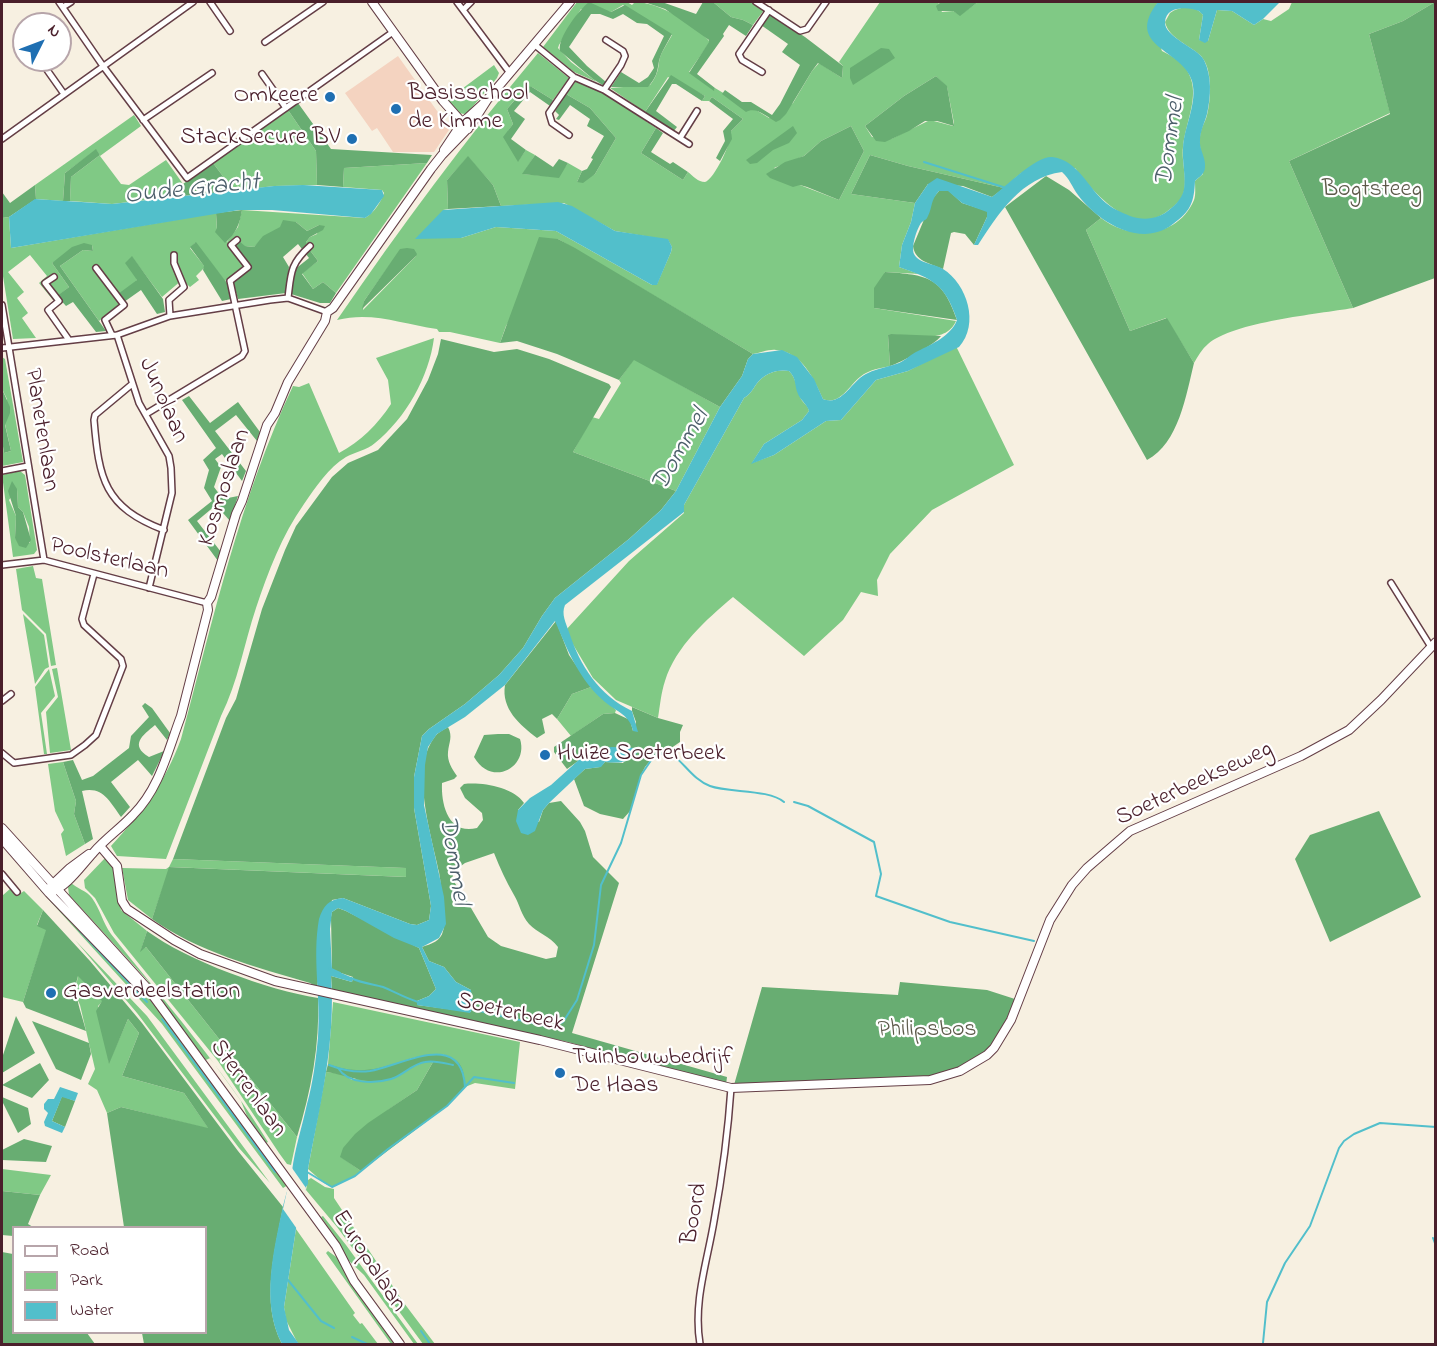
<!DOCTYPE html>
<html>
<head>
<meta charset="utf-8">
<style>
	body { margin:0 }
	#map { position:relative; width:1437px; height:1346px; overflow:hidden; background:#f7f0e1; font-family:"Indie Flower",sans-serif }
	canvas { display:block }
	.frame { position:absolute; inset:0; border:3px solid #4a1f2b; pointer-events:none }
	.legend { position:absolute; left:12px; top:1226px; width:195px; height:108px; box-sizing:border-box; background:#fff; border:2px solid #b7a5aa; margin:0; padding:8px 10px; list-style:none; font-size:18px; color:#4a1f2b }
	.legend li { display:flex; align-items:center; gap:12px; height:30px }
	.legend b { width:30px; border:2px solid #b7a5aa }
	.north { position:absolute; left:12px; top:12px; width:60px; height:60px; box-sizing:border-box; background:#fff; border:2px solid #b7a5aa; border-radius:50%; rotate:48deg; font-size:16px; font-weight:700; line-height:24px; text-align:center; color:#4a1f2b }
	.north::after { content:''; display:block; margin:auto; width:21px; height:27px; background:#1f6fb2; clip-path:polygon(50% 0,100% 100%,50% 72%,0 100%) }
</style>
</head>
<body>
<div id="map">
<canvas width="1437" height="1346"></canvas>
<div class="frame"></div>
<ul class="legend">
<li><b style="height:8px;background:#fff"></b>Road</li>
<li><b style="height:16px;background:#80c985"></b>Park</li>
<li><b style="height:16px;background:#52bfcb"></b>Water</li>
</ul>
<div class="north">N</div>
</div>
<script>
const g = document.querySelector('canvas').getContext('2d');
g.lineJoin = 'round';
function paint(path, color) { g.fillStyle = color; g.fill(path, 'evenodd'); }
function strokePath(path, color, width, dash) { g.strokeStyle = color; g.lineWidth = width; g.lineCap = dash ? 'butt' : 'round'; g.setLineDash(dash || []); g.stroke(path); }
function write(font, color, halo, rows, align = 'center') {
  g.font = font + ' "Indie Flower",sans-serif'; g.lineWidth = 4.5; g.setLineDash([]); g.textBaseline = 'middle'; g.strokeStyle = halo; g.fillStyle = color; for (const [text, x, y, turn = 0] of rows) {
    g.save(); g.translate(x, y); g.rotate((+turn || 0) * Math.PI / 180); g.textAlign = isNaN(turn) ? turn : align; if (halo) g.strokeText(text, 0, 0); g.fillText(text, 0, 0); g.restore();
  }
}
paint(new Path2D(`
	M398,56L447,125L449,130L434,152H393L377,128L372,131L345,93Z`), '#f4d3c0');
paint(new Path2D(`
	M577,2H627L632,5L635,2C659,2 695,24 710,42L689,72L714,90L715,88L750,109L756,110L769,118L793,103L812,71L819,63L842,78L843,66L839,62L880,2H941L938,4L942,12L953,11L960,15L978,2H1158L1150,17L1162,51C1175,58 1186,63 1191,79C1198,100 1185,125 1183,147C1181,162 1189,183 1182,197C1178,204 1170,209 1165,213C1131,237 1093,192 1075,168L1021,173L1004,188L908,166L870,155L851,194L915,203L911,222L902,245L899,267L919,274L885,272L874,308L956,321C945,346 911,333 888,335L890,366C882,368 873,369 866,373C851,380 842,407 823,399C814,379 802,352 776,350C769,349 760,353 753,354L558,239L506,326L500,343L450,332H439L437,329C402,324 372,311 337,320C400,228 466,139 538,53L569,78L553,100L532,87L525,88L507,109L513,124L508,131L518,161L526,150L535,155L523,174L558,177L568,163L582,171L577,182L595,174L616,138L590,108L566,94L576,81L609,96L656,128L641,153L683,180L688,172C693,176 698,182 705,182C714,180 733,140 731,131L743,119L712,97L709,101H702L705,96L668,77L645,112L610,88L650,85C656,77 658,72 659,62C660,53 668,43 672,35L623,5L611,12L581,9L559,45L558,48L571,62L597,82L574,72L543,47ZM936,76L947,87L954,123L953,126L930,120L891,139L872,137L865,126L904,96ZM851,126L864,151L839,200L800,185L774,168L804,156L821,141ZM468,157L493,185L501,206L564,203L615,231L668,240L672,247L671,252L657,284L652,285L556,231L496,227L461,238L443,210L448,209L447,180ZM416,256L363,310L364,301L391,263Z
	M713,2H751L764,10L753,25L743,20L731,17Z
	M1292,2H1435L1403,21L1369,34L1390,113L1289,161L1353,308C1318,314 1233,322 1208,344C1202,349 1198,356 1194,363L1166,318L1130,331L1086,230L1101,218C1130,241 1178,238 1194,200C1196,195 1195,187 1195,181L1203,174C1203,160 1199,150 1200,137C1200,129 1205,123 1207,115C1211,100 1213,69 1201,56C1190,45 1169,39 1165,22L1170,13C1180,6 1195,5 1203,15L1199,40L1208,41L1217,10L1232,11L1254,25L1263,19L1271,21L1289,9Z
	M494,65L499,73L497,78L469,111L465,114L457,113L447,100Z
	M288,110L316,151L317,185L274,186L234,191L213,163Z
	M134,115L141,126L100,156L121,184L129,185L166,160L183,184V196L112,204L70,201L71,177L100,155L96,150L65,173L63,201L36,199L35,185Z
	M427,163L336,293L323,282L313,289L302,273L318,261L306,245V242L310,237L317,234L319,225L307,231L296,222C278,227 268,233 254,247L245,246L246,264L225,281L195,243L190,248L205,267L196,276L199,280L190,287L182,280L162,297L132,257L137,280L124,302L99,321L60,266L83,250L93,251L92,245L52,263L69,287L53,300L39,283L47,276L30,255L8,272L24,292L17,298L28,313L22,318L36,338L13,339L2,270V218L9,217L11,248L216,213L217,230L227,242L238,227L242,210L365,218C374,213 381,202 384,193L382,190L343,187L344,168Z
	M434,338C429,377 406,418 375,443C367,450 355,452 346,457C329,467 315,488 304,504C282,535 268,572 256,608C244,644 238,682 221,716L166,859L117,856L111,846C142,812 165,783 181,739C213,620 240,498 293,386L299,387L309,383L339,453C360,442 378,424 391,404L388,380L376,358Z
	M956,346L1014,465L932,510L890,554L877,580L878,596L861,592L843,620L804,656L733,597C706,620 676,646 665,681C661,693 660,706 658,718L616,700L593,678L565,631L629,561L684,513V505L744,398C753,393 754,385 761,379C768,372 780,369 789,371C797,379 796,389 801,399C804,404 808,405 809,411L802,420L764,444L752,463L774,455L826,421L841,420L876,380L908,371Z
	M2,357L5,359L23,462L2,466V440L4,453L11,451L5,424L7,399L2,389Z
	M634,359L720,407L676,491L573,452L592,417L599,419L621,383L619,380Z
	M20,471L25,475L37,550L34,554L13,557L2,475ZM17,489L18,507L23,512L29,527L30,543L15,538L16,516L9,500Z
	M33,566L36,578L42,579L56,665L51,666L46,634L22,610L16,569Z
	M23,614L44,635L49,667L45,669L35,684Z
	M57,668L71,750L50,753L46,712L58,697L52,669Z
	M49,669L55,696L41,713L47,754H44L35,687Z
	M591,687L616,710L615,713L603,714L571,736L557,719L572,694Z
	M63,762L76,801L74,814L85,844L66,856L61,834L64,830L55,811L48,764Z
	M106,857L113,865L121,910L147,931L141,950L146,947L297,1137L291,1165L287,1164L279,1153L218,1061L114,933L95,898L85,888L84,880Z
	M173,859L407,868V877L170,867L152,919L128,900L122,868L166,869L169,867Z
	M70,882C77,889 86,890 92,898C100,909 103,923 111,934C165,1002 222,1067 268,1142L266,1143L247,1116L241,1101L210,1058L206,1060L157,997L148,981L69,895L68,887Z
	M11,888L18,895L24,891L43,910L37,925L47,929L23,1002L2,997V896Z
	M43,888L156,1006L288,1185L283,1188L162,1024L40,890Z
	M75,940L147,1016L270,1183L239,1148L137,1013Z
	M78,975L103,1001L98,1006L109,1062L128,1019L139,1033L122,1076L184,1093L209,1129L121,1107L107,1113L97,1090L88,1084L95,1069L80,1005L75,994Z
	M333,1002L520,1042L515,1089L475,1083L465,1087C461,1028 402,1066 369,1071C355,1073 341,1070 328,1064Z
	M424,1062H433L417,1090L388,1110L341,1157L361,1171L355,1176L332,1187L324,1183L308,1169L326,1072L342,1074L352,1080L409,1069Z
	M2,1169L51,1175L40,1195L2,1191Z
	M311,1178L325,1187L334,1189V1198L404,1303L435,1344H423L337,1227L306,1190L308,1180Z
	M323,1216L346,1245L418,1344H414L364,1275L348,1260L336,1238L321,1217Z
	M296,1229L355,1313L353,1315L360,1324L362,1323L378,1344H299L297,1342L286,1320L284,1307Z
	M328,1251L339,1259L352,1284L396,1344H391L326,1253Z`), '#80c985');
paint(new Path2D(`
	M589,2L611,12L625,5L672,34C668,42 661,52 659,61C657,73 657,76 648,87H611L621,72L639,83L648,77L654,68L652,61L664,36L647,24L637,23L623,14L613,19L600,14H591L569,47L587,66L606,82L604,86L593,79L560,51C557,38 579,10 589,2Z
	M644,2H662L696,14L703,2H713L731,17L743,20L753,25L746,36L729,25L723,34L724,36L697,74L715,88L714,91L689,73L709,42V40L665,9Z
	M941,2H978L960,16L953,11H938L936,6Z
	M1435,2V278L1353,308L1289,161L1390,114L1369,34L1403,21Z
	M770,14L805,37L843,66L842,78L818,63L812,71L786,114L780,120L776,122C767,117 756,106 746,112L722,94L725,90L742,102H751L772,115L780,104L800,65L782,52L788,44L761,25Z
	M881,48L889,49L895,58L853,85L850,78V68Z
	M671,75L705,96L702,101L676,84H672L656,111L677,127L673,132L645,112Z
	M936,76L947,86L954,126L937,121H925L909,131L885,142L876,141L865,126L904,96Z
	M527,86L532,87L553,100L550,106L530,92L514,111L525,119L511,139L526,150L518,162L503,137L513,124L507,109Z
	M566,94L590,108L616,138L595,174L583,183L577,182L582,171L587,169L593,159L591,158L604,136L587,126L590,119L570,105L559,120L556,119L559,115L555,111Z
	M712,97L743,119L731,131L732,139L720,161L716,158L725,141L723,131L733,119L709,101Z
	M298,103L331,149L432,155L427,163L344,168L343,187L317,185L316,151L288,110Z
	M793,126L797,133L789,143L773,150L757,163L750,164L746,160Z
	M851,126L864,151L839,200L807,187L800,185L793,187L770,178L766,174L785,162L804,156L821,141Z
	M656,128L663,133L651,152L670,164L673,162L688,172L683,180L641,153Z
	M96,149L100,155L71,177L70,201H63L65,173Z
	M535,155L553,167L559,159L568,163L559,178L522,174Z
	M870,155L908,166L1004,188L992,197L963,186L928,184L915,203L851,194Z
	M468,156L493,185L501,206L448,209L447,180Z
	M213,163L234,191L183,196V184Z
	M1046,176L1069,190L1101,218L1086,230L1130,331L1167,318L1194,363C1186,395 1179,443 1147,460L1005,207Z
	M35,185L36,199L9,217L2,218V192L10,203Z
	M948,190L962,203L987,211V217L974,245L965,234L954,232L951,233L943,269C929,263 915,261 913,246L933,198L939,191Z
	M242,210C240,223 236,234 225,243L215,232L217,228L216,213Z
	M283,220L296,222L307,231L319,225L325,226L323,230L310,237L306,242V245L318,261L302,274L313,289L323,282L336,293L330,303H320L291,294L294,270L309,258L298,244L283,257L289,267L286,293L238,299L233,282L250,270L233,246L239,241L245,246L254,247L263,236L280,227Z
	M539,237L558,239L575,248L753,354L748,359L742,376L720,407L634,360L619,380L557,354L517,341L500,343Z
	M196,242L227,283L231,299L222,301L203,270L204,266L190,247Z
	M84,243L92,245L93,251L83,250L60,266L106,331L96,332L73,302L66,306L57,296L69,287L52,263L72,247Z
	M407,248L414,249L417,254L416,256L362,309L364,301L400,249Z
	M132,256L163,299L165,312L157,314L141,290L124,302L118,294L137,280L125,263Z
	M885,272C927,275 942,276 957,320L874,308V288Z
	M888,335L891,334L941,336C936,344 900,363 890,366Z
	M441,339L494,352L517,349L549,359L609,384L611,387L573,452L676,491L661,510L629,539L555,598L542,616L523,648L499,675L465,704L429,729L422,736L414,777V808L431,906L429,920L417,925L410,924L343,898L332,900L317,987L310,983C256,967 198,952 152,919L169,867L406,877V868L173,859L226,718L236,699L262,609L285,550L296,526L332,477L348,463L378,450L407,419L428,380L438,354Z
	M2,389L10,407V413L5,425L11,451L4,453L2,440Z
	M189,396L210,423L238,402L260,432L257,441L236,415L215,431L246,471L242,481L222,454L215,459L221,467L214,487L223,499L238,496L230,521L216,505L197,521L221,552L218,561L188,520L212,501L204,488L209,470L203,460L216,448L182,400Z
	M12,481L17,489L18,507L23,512L31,540L26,548L19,546L15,538L16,516L8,491Z
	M556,621L569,655L591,687L572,694L557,719L552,714L542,719L545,733L537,738C520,725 501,709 505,685Z
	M145,703L152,708L170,733L167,740L155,725C143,735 129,745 149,757L164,751L163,754L152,776L138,760L111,782L130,807L121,817C110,802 103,786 82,791L93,839L85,844L74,814L76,801L63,762L73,760L82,780L93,776L129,748L131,736L149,717L142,706Z
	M632,707L658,718L683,725L680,732V742L664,753L654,756L645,767L641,775L631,810L623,819L600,814L584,806L574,779L585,769L600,767L605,762L623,763L636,748H604L602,757L591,760L581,759L567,769L554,752V747L603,714L615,713L630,720L633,731L636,722L632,711Z
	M448,727C453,737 449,742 448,752C447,761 452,769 457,776L454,779L442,783C441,806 449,835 477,828L483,820L482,813L465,798L460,788L464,784C482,782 513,787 524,803L518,810L539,822L543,810L549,803L561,801L580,822L585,831L593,857L619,883L572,1033L727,1077L726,1085L568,1042L332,990L331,976L352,982L353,977L332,970L331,917L332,912L338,908L346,911L419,948L436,989L429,996L417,1001V1005L471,1012V990L456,982L444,967L429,961L422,947C431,944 441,941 443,931C446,923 443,912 442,904C441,893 441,882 439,872C432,837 410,770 434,738C437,733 443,730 448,727ZM494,853C500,868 506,881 514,895C520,905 521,915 529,924C537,933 550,936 558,947L556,957L546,959L501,946L488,937L464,896L452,879L454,871L465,863Z
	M498,734H509L520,739C529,767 492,788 474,757L484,735Z
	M1379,811L1421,897L1330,942L1295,859L1310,835Z
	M43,910L90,961L142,1023L238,1151L283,1207C275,1251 260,1302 282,1344H144L142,1333L206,1332V1228L124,1227L107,1113L121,1107L208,1128L184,1093L122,1076L139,1033L128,1019L109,1064L96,1011L102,1001L78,976C72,993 82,1013 86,1031L26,1008L23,1002L46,930L37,926Z
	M147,931C188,961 268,990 318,998C320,1045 311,1091 297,1137L146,947L140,952Z
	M900,982L987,990L1018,1000L994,1048L960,1071L930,1080L734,1085L762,987L898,995Z
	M16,1016L35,1053L2,1073V1058Z
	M32,1021L89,1043L91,1054L81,1080L56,1069Z
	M438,1054C460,1059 464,1064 465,1087L447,1106L361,1171L340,1157L343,1148L355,1134L368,1123L417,1090L433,1062C416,1060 405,1075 390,1079C367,1086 348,1075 326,1072L328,1064C374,1081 394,1058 438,1054Z
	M40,1063L49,1080L32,1098L2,1085Z
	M62,1096L75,1101L65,1127L52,1121Z
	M2,1097L28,1108L31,1124L18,1133L2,1101Z
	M24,1139L52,1146L46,1162L2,1160V1150Z
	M2,1191L40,1195L28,1224L33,1227L14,1228L13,1236L2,1235Z
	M2,1252L13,1254L14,1332L87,1333L95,1344H2Z`), '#68ad72');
paint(new Path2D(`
	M1158,2H1280L1263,19L1254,25L1232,11L1217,10L1208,41L1205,43L1199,40L1203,15L1199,11C1189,7 1166,5 1165,22C1164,37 1198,48 1204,60C1212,76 1211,96 1207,114C1205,122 1200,131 1200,140C1199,149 1206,158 1205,167C1205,174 1199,177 1195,181C1194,202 1191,211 1173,224C1141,249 1098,222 1078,195C1072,187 1070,179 1062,172C1022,177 998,214 978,245H974L987,217V212L962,203L948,191H939C930,201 933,206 928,216C926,221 925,219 921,223C917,229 911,246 914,254C918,263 935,264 943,269C967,284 980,324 959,347L908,371L876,380L841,420L826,421L774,455L751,464L764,444L802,420L809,411C807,404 801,401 798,394C794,385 797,379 789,371C780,369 768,372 761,379C754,385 753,393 744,398L684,505V512L565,605C561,614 566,623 569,632C580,666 599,695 632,711L638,732L633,731C630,715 617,712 605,702C579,680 568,651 555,621L505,685L465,717L437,734L428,747L425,765L424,805L444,897L446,924L439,938L422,947L429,961L444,967L456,982L471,990L473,1007L470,1013L417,1005V1001L429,996L436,989L419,948L394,938L346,911L338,908L332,912L330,929L332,969L353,978L352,982L331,976C336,1042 320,1105 308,1169V1184L306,1187L296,1229L284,1307L289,1330L299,1344H282C260,1303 274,1249 283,1206C286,1194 290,1182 292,1171C295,1148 302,1127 307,1104C313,1083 316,1059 318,1037C321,997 312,958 319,919C323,906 329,899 343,898L410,924L417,925L429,920L431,906L414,808V777L422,736L429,729L465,704L499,675L523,648L542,616L555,598L629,539L661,510L676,491L720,407L742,376L748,359L753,354L782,350L797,357L814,379L823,399C843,407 852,379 868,373C878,368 889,367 899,363C906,360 911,354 918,351C932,344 951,336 957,320C945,284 933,279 899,267L902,245L911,222L915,203L928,184L937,178L992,197C1005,187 1036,156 1052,157C1078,160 1088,188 1106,203C1113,209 1121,212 1130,216C1142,220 1154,220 1165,213C1173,207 1182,200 1184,189C1186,176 1182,161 1183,148C1184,126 1198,103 1192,81C1183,49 1123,47 1158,2Z
	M303,185L382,190L384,196L371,214L365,218L272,210H239L11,248L9,217L35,199L112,204L274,186Z
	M558,202L572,206L615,231L668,239L672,247L671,252L657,285H652L556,231L496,227L461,238L415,239L443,210Z
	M612,747L636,748L637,753C627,764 619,763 605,762L601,767L585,769L549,803L543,810L535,831L528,835L521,833L516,821L518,810L530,798L551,785L581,758L591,760L601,757L604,748Z
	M60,1087L78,1093L75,1101L62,1097L52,1121L65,1127L62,1133L45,1126L44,1122L48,1113L44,1109V1104L48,1099H54Z`), '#52bfcb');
paint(new Path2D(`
	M292,1168L306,1188L297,1229L283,1209Z`), '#f7f0e1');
strokePath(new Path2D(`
	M924,162L1003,187
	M794,802L808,806L874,842L881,874L876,896L950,922L1034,941
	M79,930L147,1002
	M329,968L340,973
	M351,978C361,983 372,984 383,987C395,992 405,998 418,1002
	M471,1009L550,1027L563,1022L577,1000L594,945L601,885L621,843L641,775L654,756L669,752C684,762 693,780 710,786C729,793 769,789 784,802
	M162,1019L275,1172
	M338,1068C348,1084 374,1084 391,1079C402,1076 412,1064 425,1062C434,1060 444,1063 453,1065
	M465,1087L474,1077L514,1083
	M307,1172L332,1187L355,1176L388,1149L447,1106L465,1087C462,1029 403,1065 370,1071C356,1073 342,1070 329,1065
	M1433,1238L1436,1246
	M288,1280L321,1321L334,1328
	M421,1331L430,1344
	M352,1337L367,1344
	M1263,1343L1267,1302L1285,1263L1310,1226L1339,1148L1344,1141L1354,1134L1380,1123L1436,1127`), '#52bfcb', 2);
const street = new Path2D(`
	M59,2L103,66L187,178L393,32
	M210,2L230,31
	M457,2L510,73
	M756,2L800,31L807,29L826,2
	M63,7L71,2
	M463,10L471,2
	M265,42L323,2
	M535,45L574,77L604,90L689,144
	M40,60L64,94
	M762,72L742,60L739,54L769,10
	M262,74L286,108
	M604,90L621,65L625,56L623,51L606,40
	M143,120L212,73
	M569,135L552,123L549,113L574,77
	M680,138L697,111
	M2,139L193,2
	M96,268L124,305L105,320L112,335
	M54,277L45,283L59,301L48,310L69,340
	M288,298C291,273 290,264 310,246
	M2,305L44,560
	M170,316L169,300L184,287L174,263V255
	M117,335L139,403L169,456L171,468L172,493L149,588
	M2,348L117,335L170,316L270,300L288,298L327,312
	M131,385L95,415L94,420C99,479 104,507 164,530
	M146,414L242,356L245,351L230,281L248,267L231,245L237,240
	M2,471L28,466
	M2,565L44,560L207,603
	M1391,583L1431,647
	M2,701L11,694
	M2,753L14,763L71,755L85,745L96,735L123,666L121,659L84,625L82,619L94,574
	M2,874L17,892
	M700,1344C693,1302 707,1263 714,1221C722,1177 728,1133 731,1088`);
const secondary = new Path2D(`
	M372,2L443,101L468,129
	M444,150L462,123L484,103
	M2,828L148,989L336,1246L354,1281L400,1344
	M2,839L49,893L143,990
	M100,846L117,866L122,901L127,909L174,940L200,954L275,981L540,1040L731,1088L930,1080L960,1071L987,1055L994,1048L1011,1020L1050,920L1072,885L1087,868L1130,831L1301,756L1349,730L1381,700L1436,642
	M51,886L70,868L89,854
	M49,893C67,887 80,867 93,853C105,839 121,828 133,815C160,788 168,750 181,716L208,610L207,603L211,597L236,514L242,501L267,425L275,413L288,382L325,321L327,312L333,308L431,169L442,155L471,125L487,100L570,2`);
strokePath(street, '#643e46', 8);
strokePath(secondary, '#643e46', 10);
strokePath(street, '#fff', 5);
strokePath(secondary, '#fff', 8);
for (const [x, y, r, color] of [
	[330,97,6,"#1f6fb2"],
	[396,109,6,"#1f6fb2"],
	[352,139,6,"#1f6fb2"],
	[545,755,6,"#1f6fb2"],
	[51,993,6,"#1f6fb2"],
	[560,1073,6,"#1f6fb2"]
]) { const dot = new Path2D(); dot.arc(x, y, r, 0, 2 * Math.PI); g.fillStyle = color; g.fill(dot); strokePath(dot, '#fff', 2); }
write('24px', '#4a1f2b', '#fff', [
	["Basisschool",408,95],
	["de Kimme",408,123],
	["Omkeere",318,97,"right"],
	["StackSecure BV",340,139,"right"],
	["Huize Soeterbeek",557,755],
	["Gasverdeelstation",63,993],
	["Tuinbouwbedrijf",572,1059],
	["De Haas",572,1087]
], 'left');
write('24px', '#5d5a4a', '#fff', [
	["Bogtsteeg",1372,191],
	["Philipsbos",927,1031]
]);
write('24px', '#4a1f2b', '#fff', [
	["Junolaan",162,401,66],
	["Planetenlaan",40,430,81],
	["Kosmoslaan",226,488,-72],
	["Poolsterlaan",109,560,13],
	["Soeterbeekseweg",1195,785,-25],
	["Soeterbeek",510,1014,13],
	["Sterrenlaan",247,1089,54],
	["Boord",696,1214,-80],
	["Europalaan",368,1262,57]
]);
write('italic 26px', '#4d5f6b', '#fff', [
	["Dommel",1172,142,-82],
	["Oude Gracht",192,191,-6],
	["Dommel",682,451,-60],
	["Dommel",452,861,81]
]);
</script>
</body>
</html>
